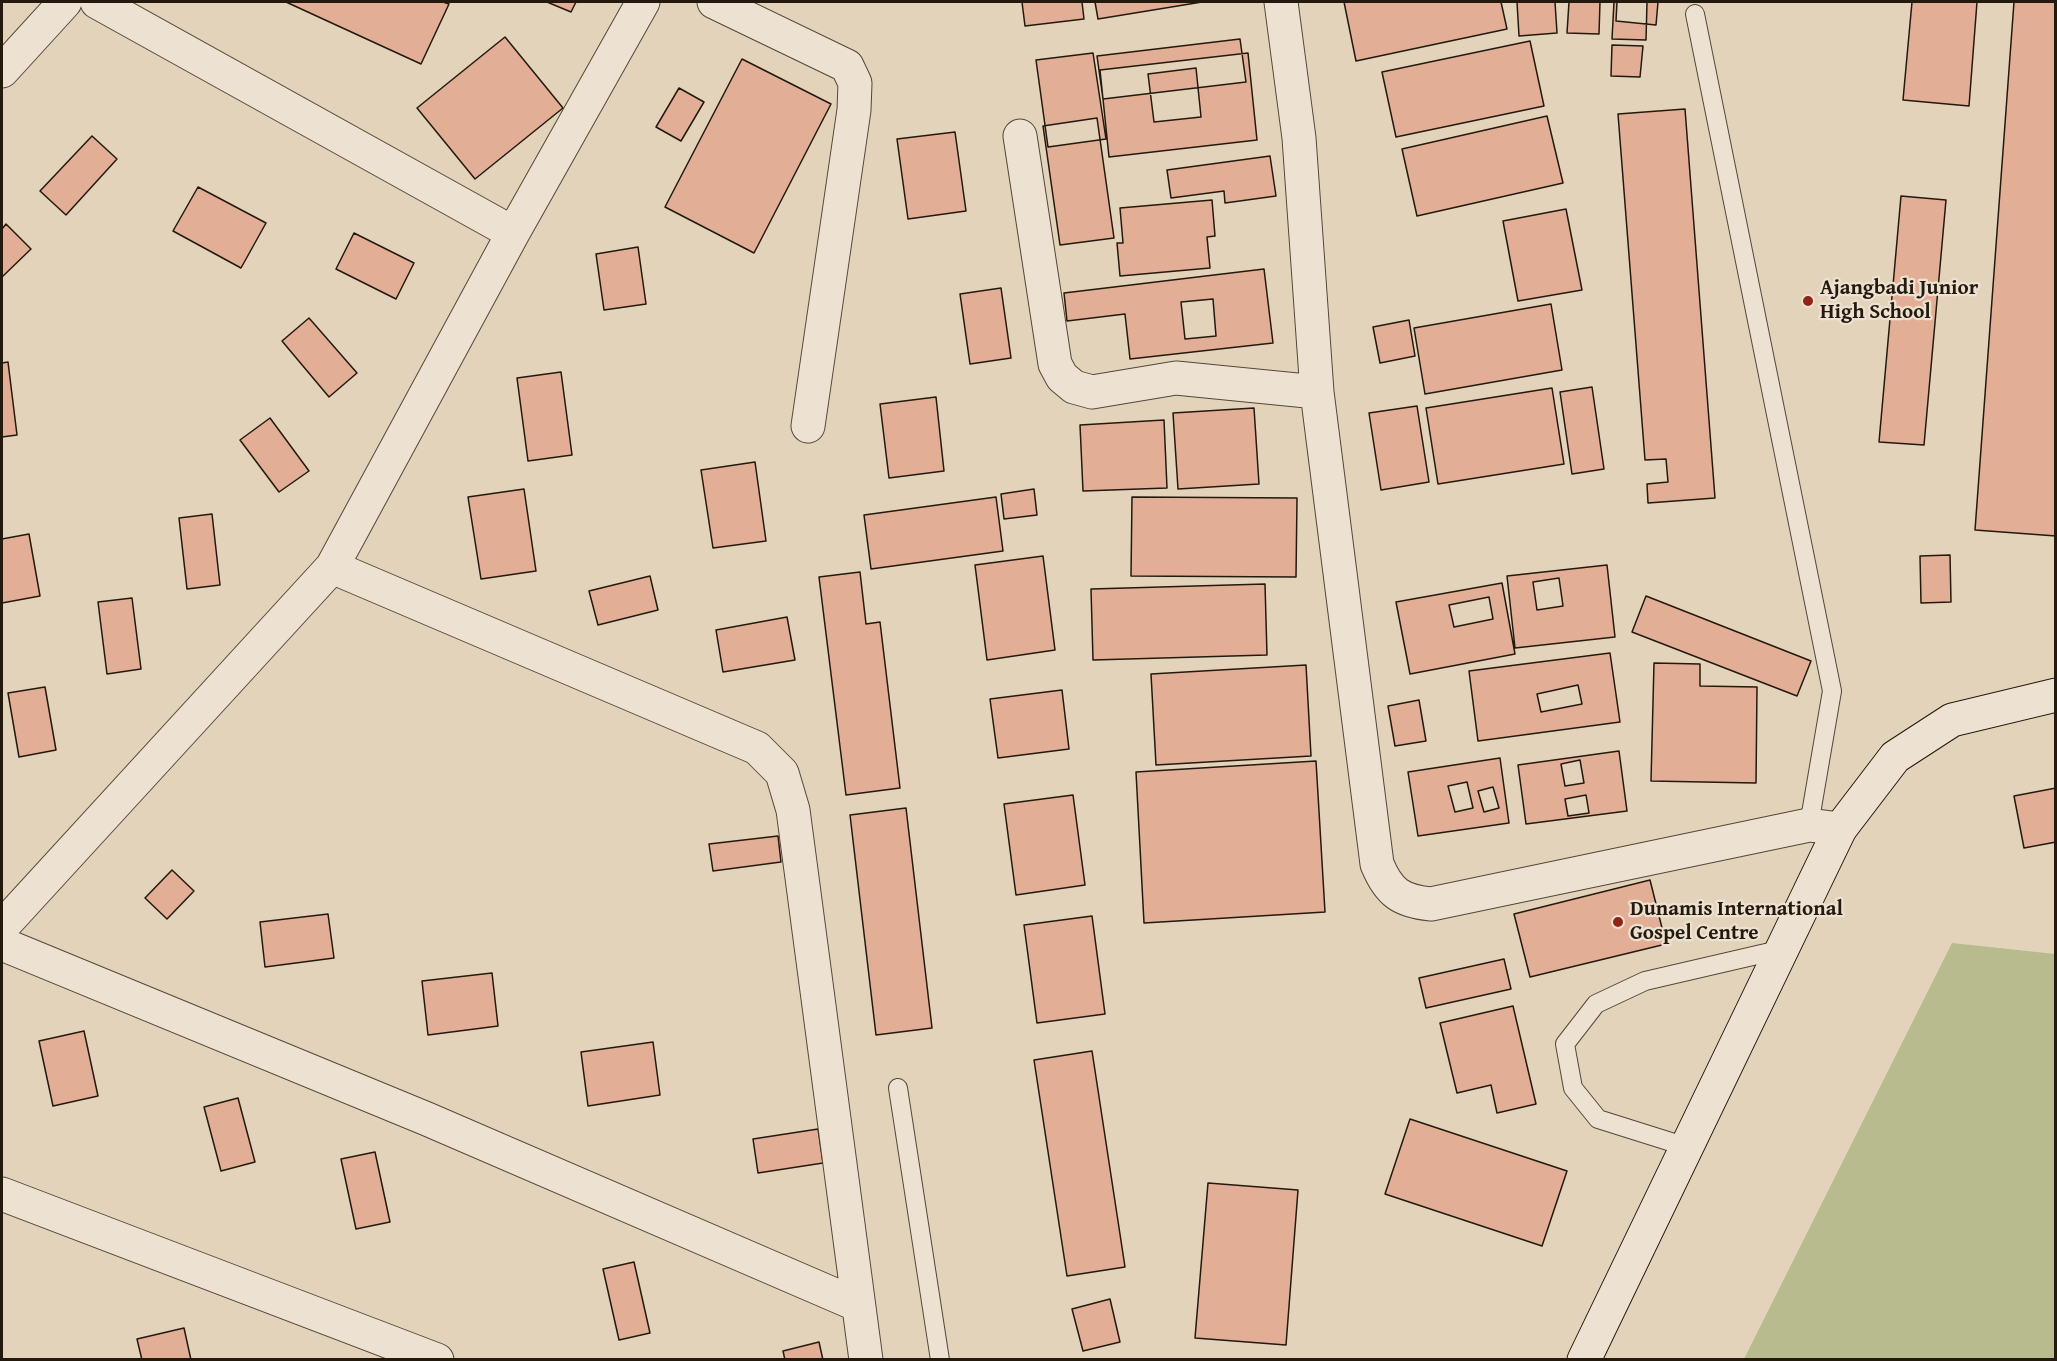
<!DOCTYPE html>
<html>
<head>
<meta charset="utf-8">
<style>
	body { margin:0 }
	#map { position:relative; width:2057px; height:1361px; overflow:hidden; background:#e3d3ba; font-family:"Gentium Book Plus",serif }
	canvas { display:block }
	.frame { position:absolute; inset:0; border:3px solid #23190c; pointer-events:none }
</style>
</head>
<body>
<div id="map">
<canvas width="2057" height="1361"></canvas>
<div class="frame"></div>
</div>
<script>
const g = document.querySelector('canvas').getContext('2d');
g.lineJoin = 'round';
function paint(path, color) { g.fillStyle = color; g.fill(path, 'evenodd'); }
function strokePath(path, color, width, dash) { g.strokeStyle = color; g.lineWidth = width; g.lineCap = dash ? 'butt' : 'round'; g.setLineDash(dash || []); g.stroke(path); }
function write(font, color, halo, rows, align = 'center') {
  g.font = font + ' "Gentium Book Plus",serif'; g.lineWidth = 4.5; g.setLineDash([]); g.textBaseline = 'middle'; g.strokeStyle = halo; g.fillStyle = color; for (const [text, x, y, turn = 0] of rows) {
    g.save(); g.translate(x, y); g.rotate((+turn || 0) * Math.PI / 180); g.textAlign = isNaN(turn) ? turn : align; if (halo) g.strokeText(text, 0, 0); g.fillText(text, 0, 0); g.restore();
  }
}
paint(new Path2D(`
	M1952,943L2055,954V1359H1744Z`), '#b7bb8d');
const building = new Path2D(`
	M286,2H443L449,4L421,64Z
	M547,2H576L571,12Z
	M1022,2H1082L1084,19L1025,26Z
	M1095,2H1202L1098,19Z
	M1344,2H1501L1507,29L1356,61Z
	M1517,2H1555L1557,33L1519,36Z
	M1569,2H1600L1599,34L1567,33Z
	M1614,2H1647L1646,40L1612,39Z
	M1617,2H1658L1656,25L1616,21Z
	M1912,2H1977L1969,106L1903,100Z
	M2014,2H2056V536L1975,530Z
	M505,37L563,108L475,179L417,108Z
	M1240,39L1246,82L1103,99L1097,56Z
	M1530,41L1544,106L1396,137L1382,72Z
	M1612,45L1643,46L1640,77L1611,76Z
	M1093,53L1106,139L1048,147L1036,60Z
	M1248,53L1257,140L1109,157L1100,70ZM1196,68L1201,117L1154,122L1148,74Z
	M742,59L831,104L754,253L665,207Z
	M679,88L704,102L681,141L656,127Z
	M1685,109L1715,498L1648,503L1647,484L1668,482L1666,459L1645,460L1618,114Z
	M1547,116L1563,183L1417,216L1402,149Z
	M1097,118L1114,238L1060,245L1043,126Z
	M955,132L966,211L908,219L897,139Z
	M92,136L117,159L66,215L40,191Z
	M1270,156L1276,196L1225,203L1224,191L1171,198L1167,170Z
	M198,187L266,223L241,268L173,231Z
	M1901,196L1946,200L1924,445L1879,442Z
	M1212,200L1215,236L1207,237L1210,268L1120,276L1117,243H1123L1120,208Z
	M1566,209L1582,290L1518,301L1503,221Z
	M6,224L31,249L2,277V229Z
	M354,233L414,263L396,299L336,269Z
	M638,247L646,304L604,310L596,254Z
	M1264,269L1273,343L1130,359L1125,314L1067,321L1064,293ZM1213,299L1216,336L1185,339L1181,302Z
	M1001,288L1011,358L970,364L960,294Z
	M1551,304L1562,370L1425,394L1414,328Z
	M309,318L357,373L329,397L282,341Z
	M1409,320L1415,356L1380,363L1373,327Z
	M8,362L17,435L2,437V363Z
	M561,372L572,455L528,461L517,378Z
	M1592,387L1604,469L1572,474L1560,392Z
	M1552,388L1564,464L1438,484L1426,408Z
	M936,397L944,471L889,478L880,404Z
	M1417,406L1429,482L1381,490L1369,413Z
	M1254,408L1259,484L1178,489L1173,413Z
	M270,418L309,471L279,492L240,440Z
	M1164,420L1167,488L1083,491L1080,425Z
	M755,462L766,541L713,548L701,470Z
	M524,489L536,571L481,579L468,497Z
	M1034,489L1037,515L1004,519L1001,494Z
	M996,497L1003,551L871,569L864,515Z
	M1132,497L1297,498L1296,577L1131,576Z
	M212,514L220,585L187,589L179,518Z
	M29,534L40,596L2,603V539Z
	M1950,555L1951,602L1921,603L1920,556Z
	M1043,556L1055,650L987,660L975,565Z
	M1607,565L1615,637L1515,648L1507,576ZM1559,578L1563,606L1537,610L1533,582Z
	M860,572L866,624L880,622L900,788L846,795L819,577Z
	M650,576L658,610L598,625L589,591Z
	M1502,583L1515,654L1410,674L1396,602ZM1489,597L1493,619L1454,627L1449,605Z
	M1265,584L1267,655L1093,660L1091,589Z
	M1646,596L1811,661L1797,696L1632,632Z
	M132,598L141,669L107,674L98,602Z
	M787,617L795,660L723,672L716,630Z
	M1610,653L1620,722L1478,741L1469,671ZM1578,685L1582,704L1541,712L1537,694Z
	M1654,663L1700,664V686L1757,687L1756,783L1651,781Z
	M1306,665L1311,756L1156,765L1151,674Z
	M45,687L56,750L19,757L8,693Z
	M1062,690L1069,749L998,758L990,699Z
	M1419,700L1426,741L1395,746L1388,706Z
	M1619,751L1627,811L1526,824L1518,765ZM1580,760L1584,783L1565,786L1561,764ZM1586,795L1589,813L1568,816L1565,799Z
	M1500,758L1509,823L1418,836L1408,772ZM1467,782L1473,808L1455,812L1448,786ZM1493,787L1499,808L1484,812L1478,791Z
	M1316,761L1325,912L1144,923L1136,772Z
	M2056,788V842L2024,848L2014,796Z
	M1073,795L1085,885L1016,895L1004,804Z
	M906,808L932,1028L876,1035L850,815Z
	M778,836L781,862L713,871L709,844Z
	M172,870L194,891L167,919L145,898Z
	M1650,880L1666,944L1530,977L1514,914Z
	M328,914L334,958L265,967L260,922Z
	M1092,916L1105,1014L1037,1023L1024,925Z
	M1504,959L1511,989L1426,1008L1419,978Z
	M492,973L498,1026L428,1035L422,981Z
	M1513,1006L1536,1104L1497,1113L1491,1085L1457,1093L1440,1023Z
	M84,1031L98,1096L53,1106L39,1041Z
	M653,1042L660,1095L588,1106L581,1052Z
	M1092,1051L1125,1267L1067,1276L1034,1060Z
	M238,1098L255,1162L221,1171L204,1107Z
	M1410,1119L1567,1171L1542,1246L1385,1194Z
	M818,1129L823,1163L758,1173L753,1139Z
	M375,1152L390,1222L356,1229L341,1159Z
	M1208,1183L1298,1190L1286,1345L1195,1338Z
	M634,1262L650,1333L619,1340L603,1269Z
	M1110,1299L1120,1342L1083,1351L1072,1309Z
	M184,1328L191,1360H142L137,1339Z
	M819,1342L823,1360H785L783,1351Z`);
paint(building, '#e3ae96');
strokePath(building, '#23190c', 1.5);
const lane = new Path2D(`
	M1695,14L1832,691L1809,825
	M898,1088L940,1360
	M1687,1147L1598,1119L1573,1088L1565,1044L1596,1004L1645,981L1783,949`);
const street = new Path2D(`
	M97,2L513,233
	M714,2L847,66L855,83L854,110L808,426
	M1281,2L1299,138L1317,392L1377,864C1389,893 1401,901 1431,904L1809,825L1840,829
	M2,71L65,2
	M1020,136L1055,364L1062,377L1074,387L1092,392L1176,378L1317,392
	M332,567L757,748L782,773L793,810L866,1360
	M2,927L332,567L513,233L643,2
	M2,944L427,1119L858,1305
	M2,1194L437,1360`);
const secondary = new Path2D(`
	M1584,1360L1840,829L1895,757L1952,720L2056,695`);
strokePath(lane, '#534838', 20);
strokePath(street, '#534838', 35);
strokePath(secondary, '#23190c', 35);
strokePath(lane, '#ede2d2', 18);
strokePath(street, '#ede2d2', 33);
strokePath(secondary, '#ede2d2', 33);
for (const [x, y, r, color] of [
	[1808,301,6,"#8f2418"],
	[1618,922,6,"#8f2418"]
]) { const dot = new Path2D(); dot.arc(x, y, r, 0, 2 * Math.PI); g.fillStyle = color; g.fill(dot); strokePath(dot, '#ede2d2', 2); }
write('bold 21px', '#23190c', '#ede2d2', [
	["Ajangbadi Junior",1820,289],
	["High School",1820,313],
	["Dunamis International",1630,910],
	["Gospel Centre",1630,934]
], 'left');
</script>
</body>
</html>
